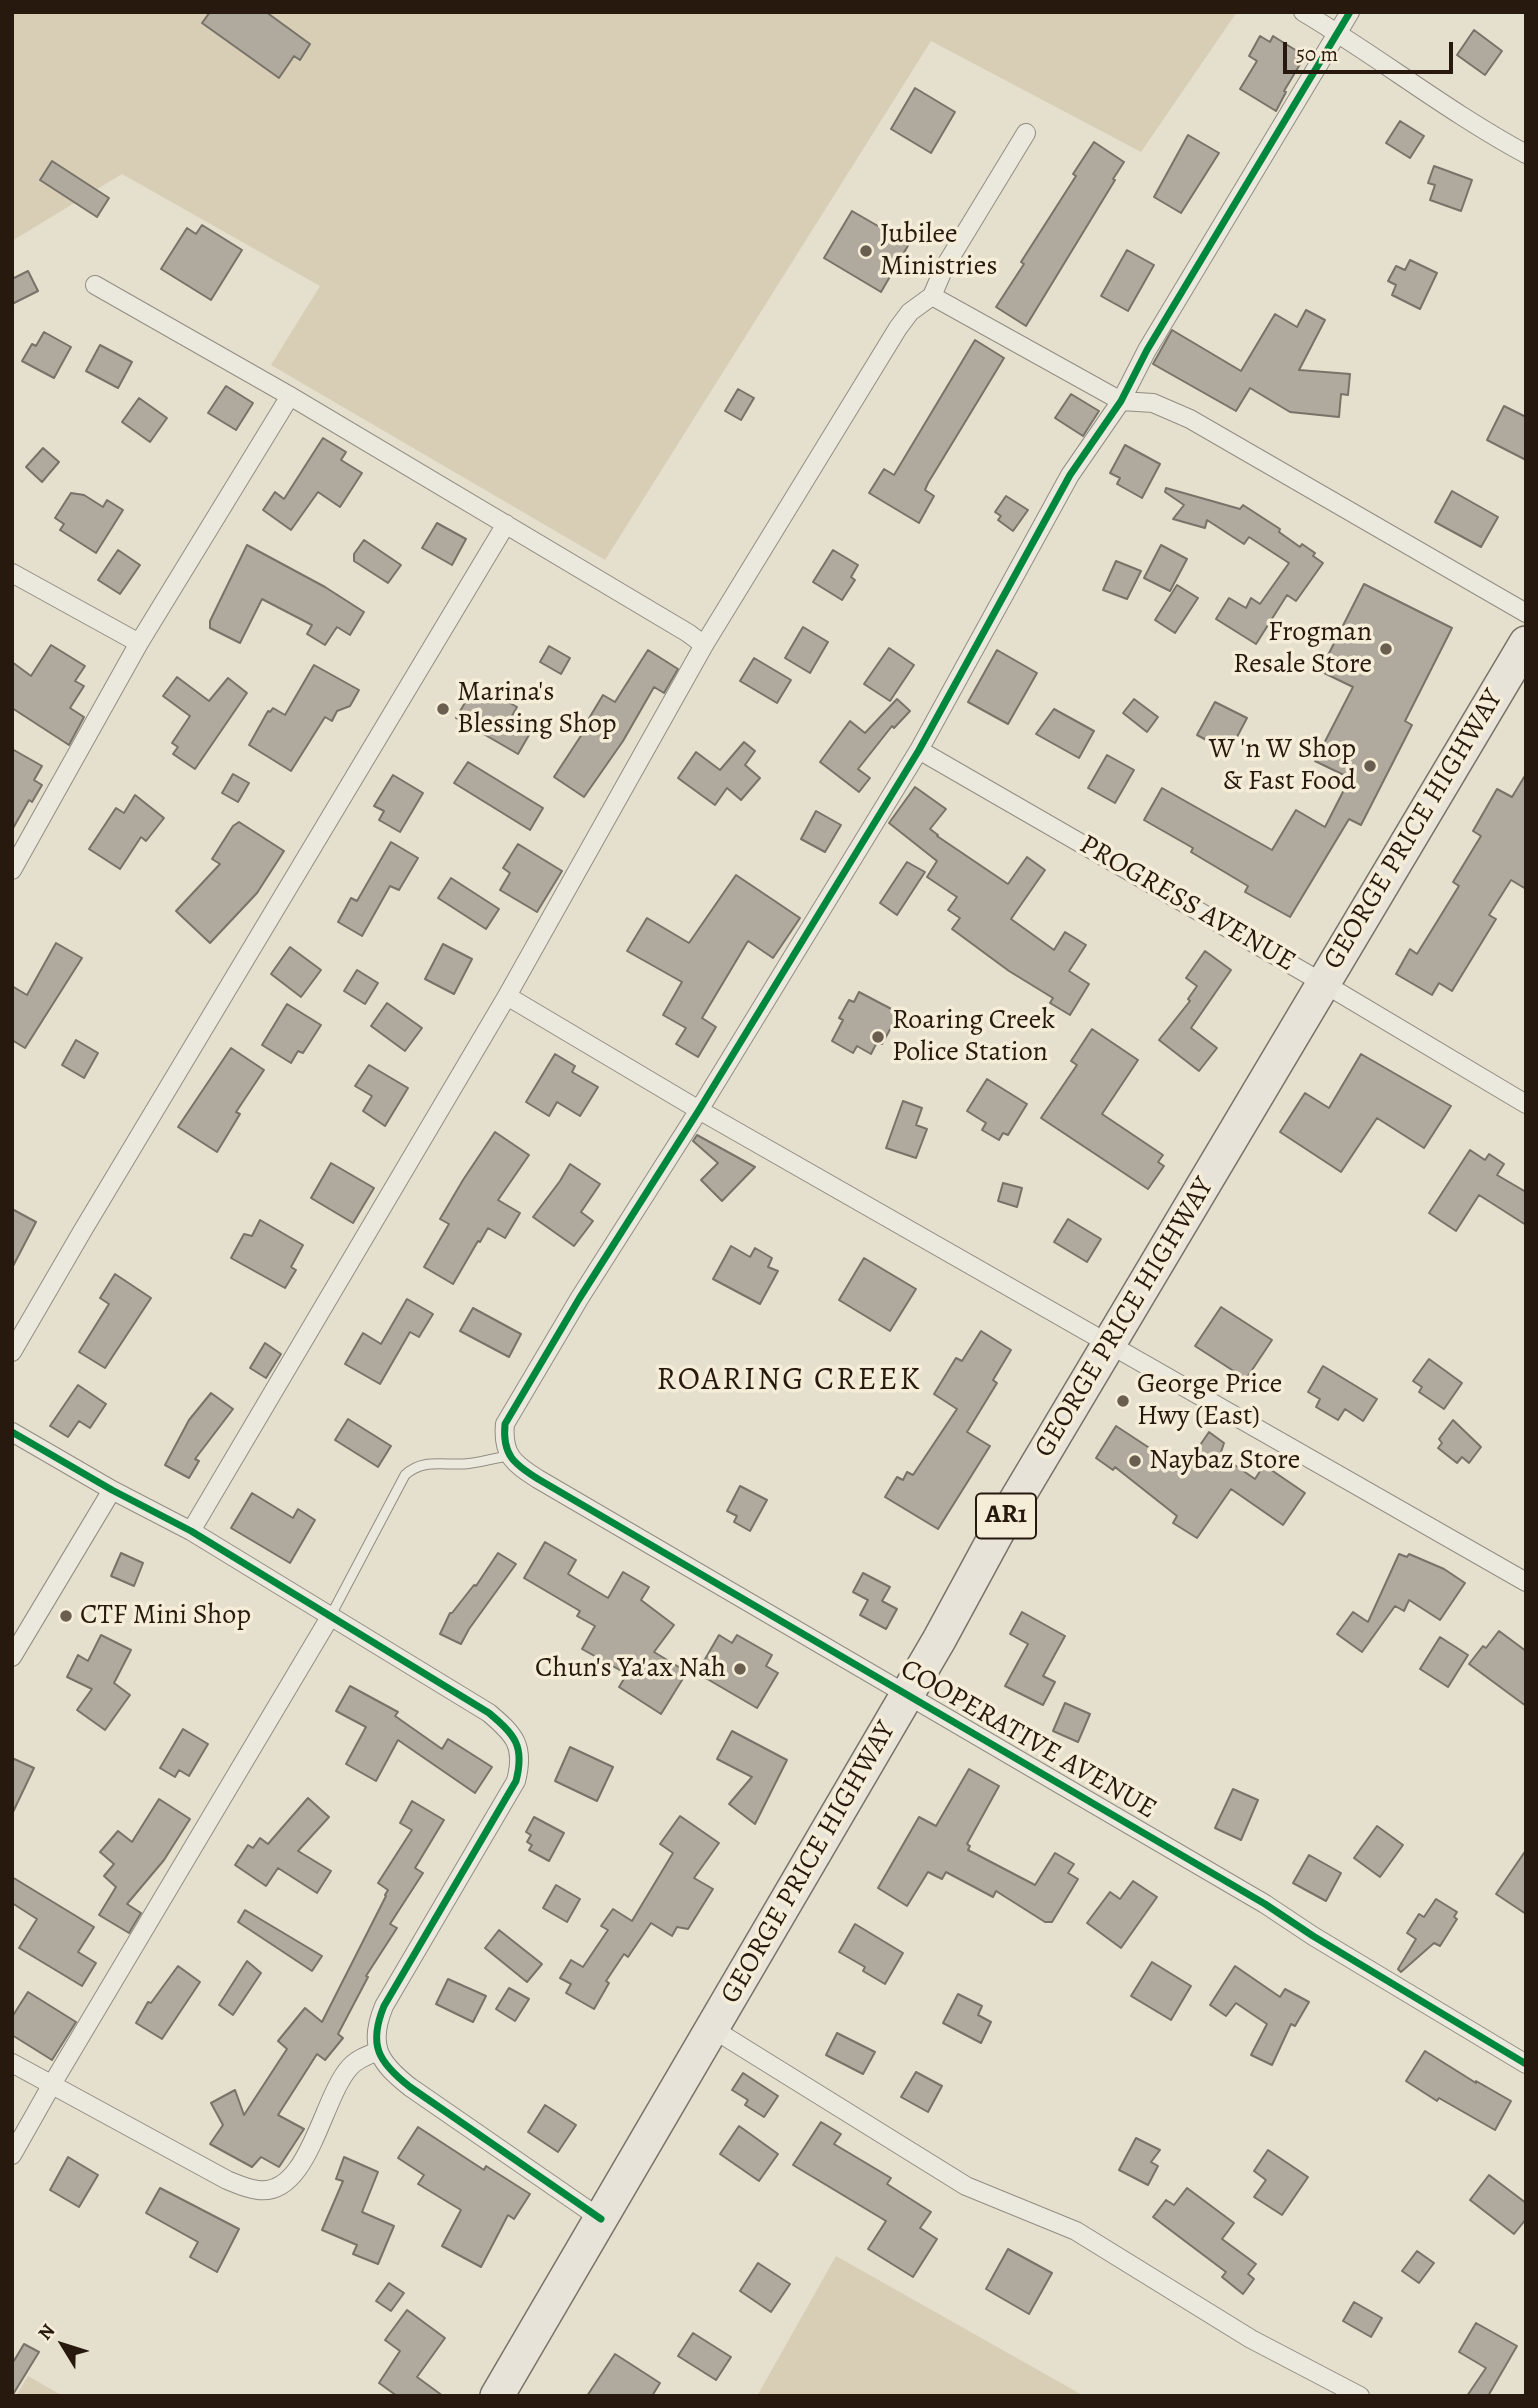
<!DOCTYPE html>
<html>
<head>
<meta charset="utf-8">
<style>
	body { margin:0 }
	#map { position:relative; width:1538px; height:2408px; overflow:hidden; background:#e5dfcd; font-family:Alegreya,serif }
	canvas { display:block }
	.frame { position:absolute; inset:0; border:14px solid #27190d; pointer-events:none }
	.north { position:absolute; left:28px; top:2310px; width:70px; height:70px; -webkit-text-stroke:5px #f5edd8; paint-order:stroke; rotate:308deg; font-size:19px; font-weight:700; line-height:28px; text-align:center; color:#27190d }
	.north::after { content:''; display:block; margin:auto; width:24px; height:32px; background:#27190d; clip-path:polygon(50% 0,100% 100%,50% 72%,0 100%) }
	.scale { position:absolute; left:1283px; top:42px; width:170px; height:32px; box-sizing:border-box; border:4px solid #27190d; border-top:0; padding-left:9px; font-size:21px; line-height:24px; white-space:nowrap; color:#27190d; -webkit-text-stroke:5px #f5edd8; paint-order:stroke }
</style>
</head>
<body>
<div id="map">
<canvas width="1538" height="2408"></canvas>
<div class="frame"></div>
<div class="north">N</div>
<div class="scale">50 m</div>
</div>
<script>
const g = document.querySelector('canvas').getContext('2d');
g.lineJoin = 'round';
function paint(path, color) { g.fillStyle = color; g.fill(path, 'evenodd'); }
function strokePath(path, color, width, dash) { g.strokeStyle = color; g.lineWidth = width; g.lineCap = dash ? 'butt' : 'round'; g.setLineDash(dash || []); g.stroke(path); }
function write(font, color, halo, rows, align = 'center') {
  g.font = font + ' Alegreya,serif'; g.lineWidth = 7; g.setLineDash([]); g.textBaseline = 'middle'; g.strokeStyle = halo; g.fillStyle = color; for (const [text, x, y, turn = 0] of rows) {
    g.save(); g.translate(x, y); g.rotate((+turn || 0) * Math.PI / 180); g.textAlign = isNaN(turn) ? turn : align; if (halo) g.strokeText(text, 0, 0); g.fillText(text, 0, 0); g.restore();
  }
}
paint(new Path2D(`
	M12,12H1237L1141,152L931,41L605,560L271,365L320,286L122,174L12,241Z
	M836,2256L1084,2396H757Z
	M28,2376L63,2396H16Z`), '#d8ceb6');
const building = new Path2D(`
	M210,12H266L310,44L300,60L294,56L279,78L202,23Z
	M1474,30L1502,51L1485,75L1457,55Z
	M1260,36L1270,42L1273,36L1305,56L1284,91L1286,92L1276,111L1240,89L1257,61L1249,56Z
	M915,88L955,112L931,153L891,129Z
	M1400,121L1424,136L1410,158L1386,143Z
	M1188,135L1219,153L1181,213L1154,197Z
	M1094,142L1124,162L1113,179L1115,180L1026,326L996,307L1024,264L1021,262L1076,176L1073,174Z
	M52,161L109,198L97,217L40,180Z
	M1434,166L1472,180L1461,211L1430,200L1435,185L1428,183Z
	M852,211L909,244L881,292L824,258Z
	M202,225L242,250L211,300L161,269L187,228L196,234Z
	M1127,250L1154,265L1128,311L1101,296Z
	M1410,260L1437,273L1420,309L1392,295L1396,285L1388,281L1396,266L1405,270Z
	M28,271L38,291L12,304V279Z
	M1306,310L1325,320L1299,370L1350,374L1348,395L1341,394L1339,417L1290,412L1250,388L1236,411L1153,364L1172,330L1241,371L1275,314L1297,327Z
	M44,332L71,347L54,378L22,361L32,344L36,346Z
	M975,340L1004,358L928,483L925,490L934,496L919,523L869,493L884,469L894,475Z
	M100,345L132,362L118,388L86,371Z
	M226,386L253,403L236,430L208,413Z
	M738,389L754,398L741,420L725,411Z
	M1071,394L1099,411L1083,436L1055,418Z
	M139,398L167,418L150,442L122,422Z
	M1504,406L1526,417V460L1487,440Z
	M323,438L346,452L341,460L362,473L340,507L318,492L291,530L263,510L275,492L284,499Z
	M1125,445L1160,464L1142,498L1117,484L1120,478L1110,473Z
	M43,448L59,462L42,482L26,467Z
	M1166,488L1240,509L1243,505L1280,529L1279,532L1300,547L1302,544L1315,553L1313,556L1323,563L1296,601L1287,595L1256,644L1216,619L1229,598L1246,608L1251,598L1260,604L1289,563L1249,537L1244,544L1207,520L1205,528L1173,519L1184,505L1165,492Z
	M1452,491L1498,517L1481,547L1435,522Z
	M71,493L84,495L103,507L107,500L123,510L96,553L60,530L64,524L55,518Z
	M1006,496L1028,510L1013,531L998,520L1001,516L995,512Z
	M437,523L466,539L452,565L422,548Z
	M364,540L401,565L388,583L354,561V554Z
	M247,545L325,587L364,612L350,635L337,627L325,645L307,634L312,625L262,599L240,643L210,628V621Z
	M1161,545L1187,559L1170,591L1144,578Z
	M118,550L140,565L120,594L98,580Z
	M833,550L858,565L851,577L855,580L842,600L813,582Z
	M1116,561L1141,571L1127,599L1103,590Z
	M1364,584L1452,628L1405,721L1412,725L1361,825L1349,819L1290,917L1245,892L1248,886L1191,852L1193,848L1144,820L1162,788L1272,850L1296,810L1325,827L1350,778L1315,761L1353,687L1320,671Z
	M1177,585L1198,598L1175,633L1155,620Z
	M803,627L828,642L810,673L785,658Z
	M51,645L85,666L75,681L84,686L70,708L84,717L69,745L12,708V662L31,676Z
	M549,646L570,658L561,674L540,662Z
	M889,648L914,665L890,701L864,684Z
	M648,650L678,669L664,693L654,687L623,741L584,797L554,777L590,722L588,720L603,695L615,702Z
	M997,650L1037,673L1008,724L968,702Z
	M754,658L791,680L777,703L740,681Z
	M314,665L359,690L350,706L337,711L332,721L325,717L291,771L249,745L268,711L270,712L273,708L285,715Z
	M177,677L209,701L228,678L247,693L195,769L173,754L178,747L172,743L190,716L163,696Z
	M476,684L517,707L508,723L529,735L518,754L456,718Z
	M897,699L910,711L894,728L892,726L858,769L870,778L859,792L820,762L850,721L865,733Z
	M1134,699L1158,717L1147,732L1123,713Z
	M1215,702L1247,718L1229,752L1197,735Z
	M1054,709L1094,731L1079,758L1036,734Z
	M744,742L755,751L745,765L760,778L741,800L727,788L715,805L678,778L696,752L720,770Z
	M12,749L42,766L34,780L42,785L32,802L29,800L12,830Z
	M1107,755L1134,770L1115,803L1088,788Z
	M468,762L543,808L530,830L454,783Z
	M233,774L249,783L238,802L222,793Z
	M1526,774V889L1511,880L1489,915L1496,919L1452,991L1439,983L1432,995L1396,974L1410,949L1417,954L1459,886L1453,882L1481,836L1473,831L1497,789L1512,797Z
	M393,775L423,793L400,832L379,820L384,811L374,806Z
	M915,787L946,809L930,829L938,835L937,836L1008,884L1027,857L1045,870L1011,919L1054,950L1065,932L1086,945L1069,971L1089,984L1070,1015L1050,1003L1053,998L1009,971L952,929L960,918L948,910L957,897L927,877L937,861L889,823Z
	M135,795L164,818L146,841L141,837L120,869L89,849L116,808L124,813Z
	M816,811L841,825L825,852L801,839Z
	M239,822L284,851L257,893L210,943L176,911L220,864L212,859L233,826Z
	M391,842L418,858L399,890L390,886L362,936L338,922L351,898L357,901Z
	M518,844L562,871L537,912L500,890L510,873L503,868Z
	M907,862L925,872L897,915L880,903Z
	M736,875L800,918L773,958L748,941L702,1018L716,1027L698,1057L676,1044L686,1028L663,1015L682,982L627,951L647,918L689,943Z
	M451,878L499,909L486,929L438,898Z
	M56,943L82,958L25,1048L12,1040V986L27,995Z
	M443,944L472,959L454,994L425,979Z
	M290,947L321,970L301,997L271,974Z
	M1205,951L1231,970L1191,1028L1217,1048L1199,1071L1159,1040L1190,1001L1188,999L1197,986L1186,978Z
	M357,970L378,983L365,1004L344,991Z
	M859,992L899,1013L882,1044L877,1042L871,1054L857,1046L853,1053L832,1041L843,1020L839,1018L849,1000L854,1002Z
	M387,1003L422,1028L405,1051L371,1026Z
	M287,1004L321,1025L303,1053L298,1051L291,1063L262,1045Z
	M1092,1029L1138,1060L1102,1114L1163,1155L1158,1162L1164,1166L1148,1189L1041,1118L1077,1065L1071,1061Z
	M76,1040L98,1053L84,1078L62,1065Z
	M231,1048L264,1070L236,1112L240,1114L217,1152L178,1127Z
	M555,1054L575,1066L572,1072L598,1087L580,1116L557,1102L549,1116L526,1102Z
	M1361,1054L1451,1106L1424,1148L1377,1118L1341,1172L1280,1132L1305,1093L1329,1108Z
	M369,1065L408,1088L385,1126L363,1111L372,1096L355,1086Z
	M987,1079L1027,1104L1008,1135L1003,1133L999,1140L982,1130L986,1123L967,1111Z
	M903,1101L922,1108L916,1125L927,1129L916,1158L886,1148Z
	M495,1132L529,1155L498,1200L520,1213L505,1238L488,1228L480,1242L478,1241L453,1284L424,1267L449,1224L440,1219L463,1180Z
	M697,1135L755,1167L722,1201L701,1180L718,1163L693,1141Z
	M1470,1150L1485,1160L1489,1154L1504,1164L1497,1175L1526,1192V1225L1479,1195L1456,1231L1429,1213Z
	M331,1163L374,1188L353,1223L311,1198Z
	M570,1164L600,1184L581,1212L593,1221L574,1246L533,1217L560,1181Z
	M1003,1183L1022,1188L1017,1207L998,1201Z
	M12,1209L36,1222L12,1268Z
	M1068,1219L1101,1239L1087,1262L1054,1242Z
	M260,1220L303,1245L291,1267L296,1270L285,1288L231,1258L244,1234L252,1236Z
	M731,1246L750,1257L755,1248L772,1258L768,1267L778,1271L760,1304L713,1279Z
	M864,1258L916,1289L890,1331L839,1300Z
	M115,1274L151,1298L105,1368L79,1352L109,1304L100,1298Z
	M407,1299L433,1314L419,1337L410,1332L380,1384L345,1364L363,1333L381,1344Z
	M1221,1307L1272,1340L1246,1379L1195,1346Z
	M473,1308L521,1334L509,1357L460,1331Z
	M981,1331L1011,1350L993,1380L997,1383L967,1432L990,1446L938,1529L885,1497L897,1477L903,1480L907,1472L913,1475L957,1409L934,1394L956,1358L962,1361Z
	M265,1343L281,1354L266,1378L250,1368Z
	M1429,1359L1462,1383L1444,1409L1419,1392L1422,1387L1413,1381Z
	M1323,1366L1377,1399L1363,1421L1345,1409L1338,1420L1316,1407L1320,1399L1308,1392Z
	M78,1385L106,1404L90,1428L79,1421L68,1437L50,1426Z
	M211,1393L233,1409L195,1459L199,1461L189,1478L165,1465L189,1420Z
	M348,1419L391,1446L378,1467L335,1440Z
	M1453,1420L1481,1447L1469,1463L1462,1457L1457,1463L1438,1448L1442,1443L1439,1439Z
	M1116,1426L1183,1470L1209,1432L1224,1443L1220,1455L1255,1479L1264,1465L1305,1493L1283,1525L1231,1489L1197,1538L1173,1523L1177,1516L1115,1467L1113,1470L1096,1458Z
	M740,1486L767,1500L750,1531L734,1522L737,1516L727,1511Z
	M252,1493L293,1518L298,1509L315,1520L290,1563L231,1528Z
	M545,1542L576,1560L568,1574L608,1598L623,1572L649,1587L641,1600L674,1625L654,1652L687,1672L661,1714L619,1687L627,1674L582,1649L595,1626L577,1616L580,1611L524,1578Z
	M121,1553L143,1563L134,1586L111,1576Z
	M498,1553L516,1564L469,1629L461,1644L440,1634L450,1613H452L474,1585L476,1586Z
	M1399,1554L1407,1557L1409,1554L1444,1569L1465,1583L1440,1620L1409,1600L1404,1611L1395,1606L1362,1652L1337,1634L1353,1612L1368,1622Z
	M863,1573L890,1587L882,1601L897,1609L886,1629L860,1615L868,1600L853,1592Z
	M1022,1612L1065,1636L1043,1676L1055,1682L1043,1705L1005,1686L1028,1644L1010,1634Z
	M1499,1631L1526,1651V1706L1469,1664L1483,1646L1486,1648Z
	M101,1635L131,1650L114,1683L130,1695L105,1730L77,1710L92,1689L67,1677L78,1655L88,1661Z
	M719,1635L732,1643L737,1635L772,1655L766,1666L778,1673L757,1708L697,1673Z
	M1440,1637L1468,1655L1448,1687L1420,1669Z
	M350,1686L398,1712L395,1716L442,1749L448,1739L492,1767L475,1793L398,1740L376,1781L346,1764L366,1727L336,1711Z
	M1065,1703L1090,1714L1078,1742L1053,1731Z
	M183,1729L208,1744L189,1776L179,1770L175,1777L160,1768Z
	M732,1731L787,1760L755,1824L729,1804L752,1777L717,1759Z
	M570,1747L613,1767L597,1801L555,1781Z
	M12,1758L34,1768L12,1814Z
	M969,1769L999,1786L967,1844L970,1846L968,1850L1035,1885L1055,1853L1074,1864L1068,1873L1078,1879L1052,1922H1045L996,1891L993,1897L946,1872L942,1879L928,1872L907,1906L878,1888L919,1817L936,1826Z
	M1233,1789L1258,1800L1241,1840L1215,1828Z
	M308,1798L329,1817L298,1851L331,1871L317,1893L278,1868L266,1886L235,1865L248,1845L253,1848L260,1838L268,1844Z
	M159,1799L190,1819L164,1860L127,1904L141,1913L129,1933L99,1915L116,1887L104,1876L114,1864L100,1852L118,1831L132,1842Z
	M412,1801L444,1820L415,1868L423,1873L390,1924L397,1928L366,1976L368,1977L338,2034L343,2038L325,2060L317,2054L278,2115L304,2129L279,2167L261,2157L252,2167L210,2144L223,2125L211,2103L235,2090L244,2115L287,2049L278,2041L305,2008L322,2022L386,1896L385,1895L388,1890L378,1883L412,1830L400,1823Z
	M680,1816L719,1843L694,1878L713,1889L688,1929L677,1927L672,1936L651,1923L628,1957L624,1954L606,1981L609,1983L594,2009L566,1993L571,1984L560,1978L571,1960L583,1967L608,1930L601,1926L613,1909L632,1921L673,1853L660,1844Z
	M534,1817L564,1833L549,1861L529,1850L532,1845L527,1842L531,1835L526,1832Z
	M1377,1826L1403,1845L1380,1877L1354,1858Z
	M1526,1850V1914L1496,1894Z
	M1309,1855L1341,1873L1326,1901L1293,1883Z
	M12,1877L94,1927L78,1952L96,1963L82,1986L19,1948L37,1919L12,1903Z
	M1133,1881L1157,1897L1121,1948L1087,1923L1110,1892L1120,1899Z
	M556,1885L580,1899L567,1922L543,1908Z
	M1436,1899L1457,1912L1454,1917L1457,1919L1440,1946L1434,1943L1401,1972L1398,1969L1416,1939L1407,1933L1419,1914L1424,1917Z
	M245,1910L322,1956L312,1971L238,1922Z
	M855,1924L903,1953L885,1984L863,1971L865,1967L839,1952Z
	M499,1930L542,1964L527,1982L485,1948Z
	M247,1961L261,1973L233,2015L219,2005Z
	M1152,1962L1191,1986L1171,2020L1131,1996Z
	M178,1966L200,1982L162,2039L136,2023L148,2002L151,2003Z
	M1235,1966L1280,1997L1285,1989L1309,2002L1295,2026L1291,2024L1272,2065L1251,2055L1267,2024L1236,2003L1226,2016L1210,2005Z
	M448,1979L486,1996L473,2022L436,2004Z
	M509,1988L529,1999L515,2021L496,2009Z
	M28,1992L76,2022L52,2060L12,2035V2017Z
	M958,1994L982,2006L978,2015L991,2022L981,2043L943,2023Z
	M837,2033L875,2052L863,2074L826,2055Z
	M1425,2051L1476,2083V2081L1511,2101L1495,2130L1439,2098L1437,2101L1406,2081Z
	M916,2072L942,2086L928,2112L901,2097Z
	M743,2073L778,2096L764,2117L745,2105L748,2100L732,2090Z
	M545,2105L576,2125L558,2152L528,2132Z
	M821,2122L841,2134L834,2144L891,2178L887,2184L931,2212L920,2228L937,2239L913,2277L868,2249L886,2221L793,2165Z
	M739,2126L778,2154L759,2181L720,2154Z
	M418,2127L484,2170L486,2166L530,2194L514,2219L508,2215L481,2267L442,2246L461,2210L418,2184L424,2175L398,2158Z
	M1136,2138L1160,2150L1151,2162L1158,2166L1148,2185L1119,2170Z
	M1268,2150L1308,2177L1282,2215L1254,2197L1266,2180L1254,2171Z
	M68,2157L98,2175L79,2207L50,2190Z
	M344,2157L378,2172L362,2212L394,2226L378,2264L353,2254L357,2245L322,2230L343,2181L336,2179Z
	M1489,2175L1526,2203V2219L1514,2234L1470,2200Z
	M160,2188L239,2229L217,2272L190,2257L198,2242L146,2213Z
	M1187,2188L1234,2223L1222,2239L1256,2264L1248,2274L1254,2279L1243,2294L1222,2277L1226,2272L1153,2217L1166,2200L1174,2205Z
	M1008,2249L1052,2273L1029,2314L986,2289Z
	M1417,2251L1434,2263L1419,2283L1402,2271Z
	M758,2263L790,2284L771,2312L740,2291Z
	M389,2283L404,2293L391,2311L376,2301Z
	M1354,2302L1382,2318L1371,2337L1343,2321Z
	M407,2310L445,2338L417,2377L443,2396H397L379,2383L400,2351L385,2340Z
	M1476,2323L1517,2346L1488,2396H1467L1486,2368L1459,2352Z
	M693,2333L731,2357L716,2380L678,2356Z
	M24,2344L39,2352L12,2396V2364Z
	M615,2354L660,2383L652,2396H587Z`);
paint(building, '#b0aa9e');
strokePath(building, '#787368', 2);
const lane = new Path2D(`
	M330,1617L405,1475C422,1459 441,1465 464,1464C479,1463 494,1458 509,1456`);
const street = new Path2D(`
	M1303,12C1379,57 1448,112 1526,154
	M1350,12L1147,350L1121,401L1070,475L919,750L699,1110L579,1299L505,1424C502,1455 514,1464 538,1479L1265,1904L1313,1936L1526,2064
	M95,285L290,396L688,633L704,645
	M932,296L1121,401L1153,403L1190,419L1526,613
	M12,573L139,643
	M919,750L1323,983L1526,1104
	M12,870L139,643L290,396
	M507,996L699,1110L1526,1582
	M12,1352L83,1230L506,524
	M12,1432L112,1490L191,1531L489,1713C515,1735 525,1746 516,1781L384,2006C368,2045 378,2062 410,2087L601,2219
	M191,1531L507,996L704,645L898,328L910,312L932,296L944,268L1026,133
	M12,1657L112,1490
	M713,2029L966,2186L1076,2231L1251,2339L1360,2396
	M12,2063L227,2180C237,2184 247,2189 258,2190C309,2197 322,2097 350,2067C357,2059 368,2055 378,2051
	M12,2155L51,2086L330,1617`);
const highway = new Path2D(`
	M497,2396L939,1640L1003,1522L1526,643`);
strokePath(lane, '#928d82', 11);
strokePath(street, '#928d82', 20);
strokePath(highway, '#787368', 36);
strokePath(lane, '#ebe8de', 9);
strokePath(street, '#ebe8de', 18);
strokePath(highway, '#e8e3d9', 33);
strokePath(new Path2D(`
	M1350,12L1147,350L1121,401L1070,475L919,750L699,1110L579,1299L505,1424C502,1455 514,1464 538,1479L1265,1904L1313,1936L1526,2064
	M12,1432L112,1490L191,1531L489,1713C515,1735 525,1746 516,1781L384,2006C368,2045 378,2062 410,2087L601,2219`), '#00873e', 7);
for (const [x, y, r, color] of [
	[866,251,7,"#6a5e50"],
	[1386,649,7,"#6a5e50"],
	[443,709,7,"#6a5e50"],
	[1370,766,7,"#6a5e50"],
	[878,1037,7,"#6a5e50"],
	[1123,1401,7,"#6a5e50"],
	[1135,1461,7,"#6a5e50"],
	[66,1616,7,"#6a5e50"],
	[740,1669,7,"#6a5e50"]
]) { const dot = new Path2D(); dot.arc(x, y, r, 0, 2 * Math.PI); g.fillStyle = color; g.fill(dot); strokePath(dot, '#f5edd8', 2.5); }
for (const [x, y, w] of [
	[1006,1516,60]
]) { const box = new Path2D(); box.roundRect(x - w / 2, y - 22.5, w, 45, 5); g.fillStyle = '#f5edd8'; g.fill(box); strokePath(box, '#27190d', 2); }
write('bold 26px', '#27190d', null, [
	["AR1",1006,1516]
]);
write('28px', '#27190d', '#f5edd8', [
	["Jubilee",880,235],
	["Ministries",880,267],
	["Frogman",1372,633,"right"],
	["Resale Store",1372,665,"right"],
	["Marina's",457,693],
	["Blessing Shop",457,725],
	["W 'n W Shop",1356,750,"right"],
	["& Fast Food",1356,782,"right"],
	["Roaring Creek",892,1021],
	["Police Station",892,1053],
	["George Price",1137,1385],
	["Hwy (East)",1137,1417],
	["Naybaz Store",1149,1461],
	["CTF Mini Shop",80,1616],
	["Chun's Ya'ax Nah",726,1669,"right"]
], 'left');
write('28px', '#27190d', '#f5edd8', [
	["GEORGE PRICE HIGHWAY",1414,830,-59],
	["PROGRESS AVENUE",1187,904,30],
	["GEORGE PRICE HIGHWAY",1125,1318,-59],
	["COOPERATIVE AVENUE",1028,1740,30],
	["GEORGE PRICE HIGHWAY",809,1863,-60]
]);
g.letterSpacing = '2px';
write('32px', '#27190d', '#f5edd8', [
	["ROARING CREEK",789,1381]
]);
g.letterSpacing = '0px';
</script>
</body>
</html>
